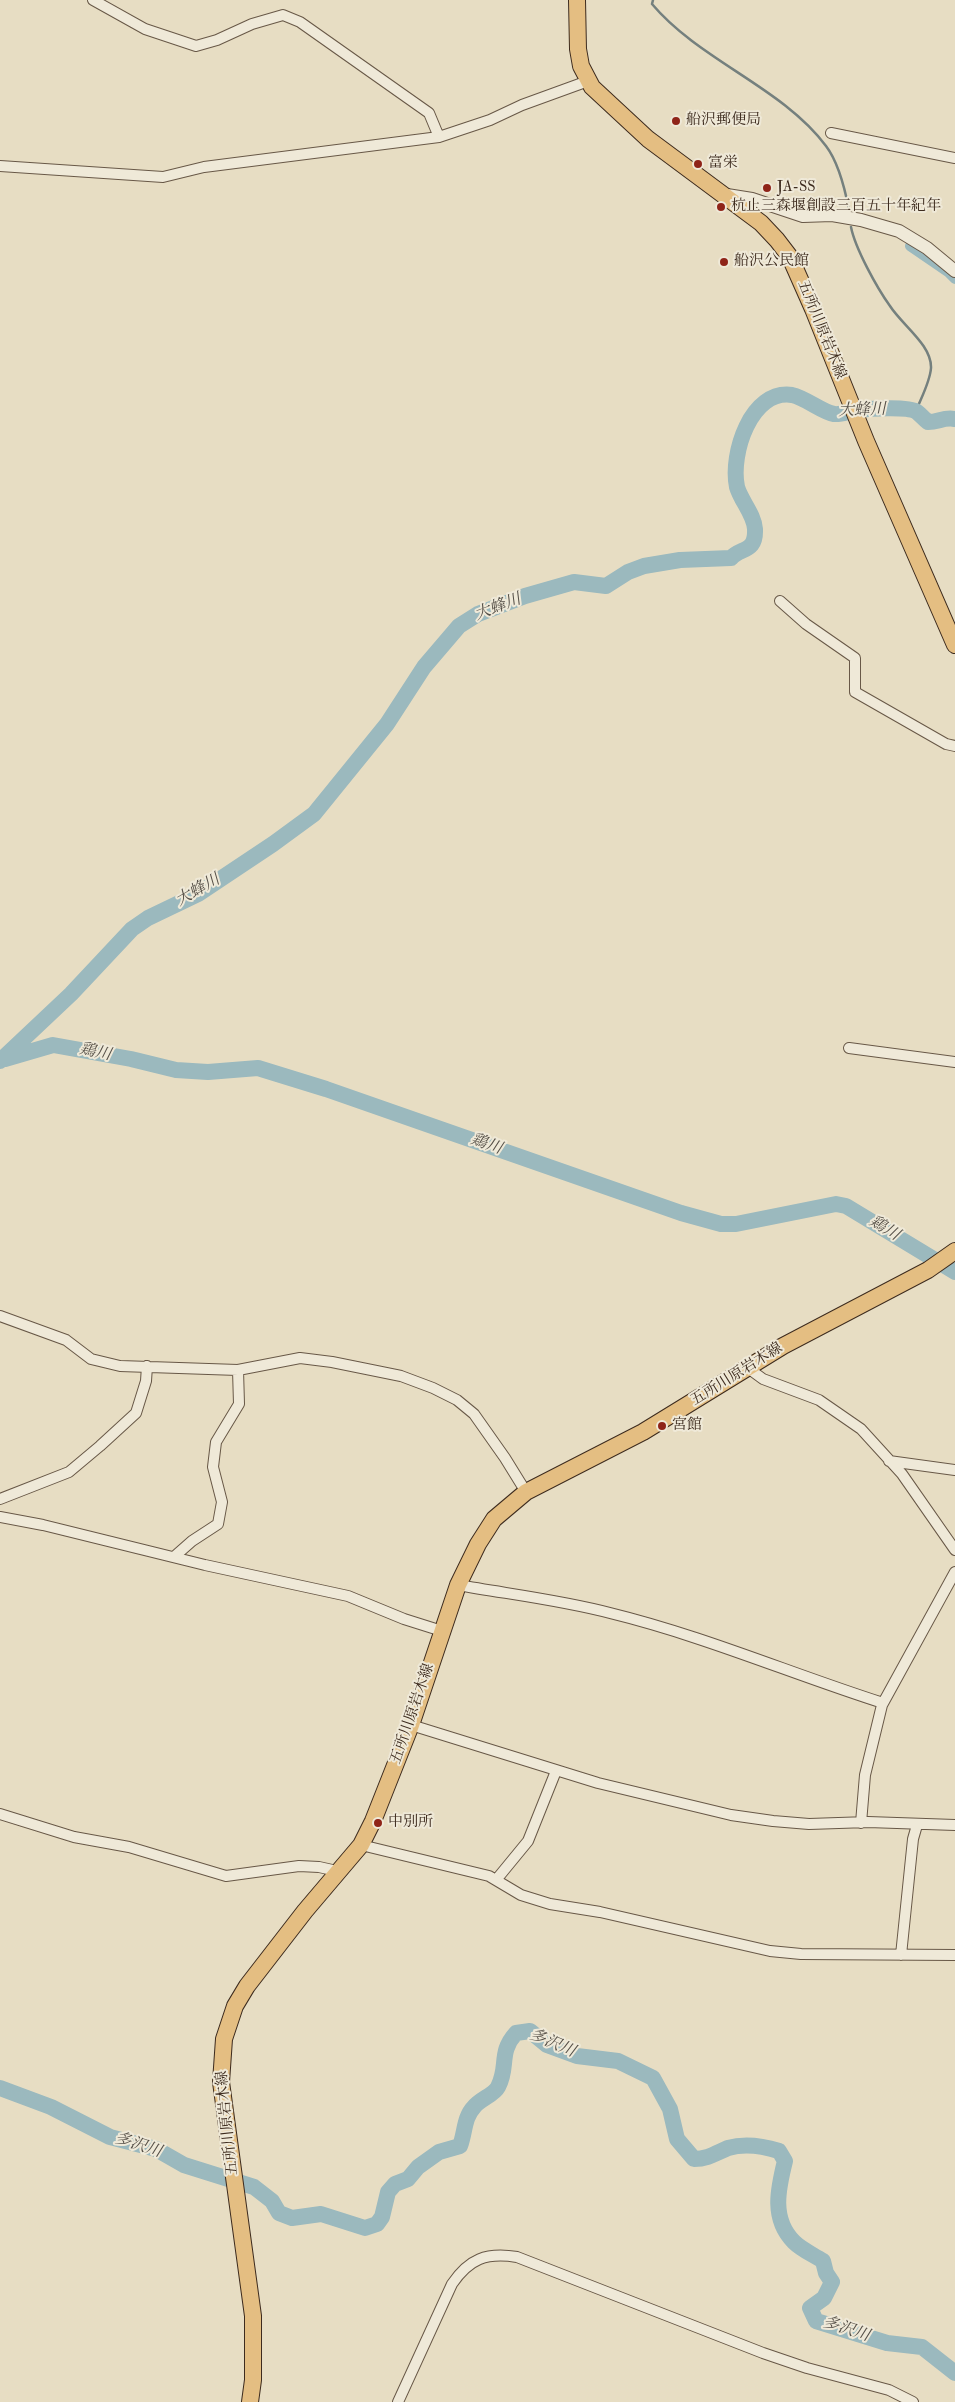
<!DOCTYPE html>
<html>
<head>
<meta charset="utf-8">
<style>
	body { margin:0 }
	canvas { display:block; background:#e7ddc3 }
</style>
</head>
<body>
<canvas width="955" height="2402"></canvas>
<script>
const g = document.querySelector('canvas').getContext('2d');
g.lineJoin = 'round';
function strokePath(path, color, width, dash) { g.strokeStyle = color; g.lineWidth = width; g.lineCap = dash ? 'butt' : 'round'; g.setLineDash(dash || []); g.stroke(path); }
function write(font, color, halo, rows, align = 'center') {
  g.font = font + ' "IM FELL Double Pica","Noto Serif JP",serif'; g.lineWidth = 4; g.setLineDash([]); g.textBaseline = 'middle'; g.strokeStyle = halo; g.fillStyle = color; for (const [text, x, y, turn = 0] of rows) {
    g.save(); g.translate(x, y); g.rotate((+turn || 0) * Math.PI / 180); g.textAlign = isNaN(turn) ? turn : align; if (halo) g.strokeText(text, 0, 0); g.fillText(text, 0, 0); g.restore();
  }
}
strokePath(new Path2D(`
	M653,0L652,4C700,61 782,87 826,146C839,163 845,189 849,210
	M851,227C855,248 877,288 890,306C902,325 932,345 931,368C930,382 921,398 916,411`), '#75807e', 2.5);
strokePath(new Path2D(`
	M910,246L948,272L955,279`), '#9bb9be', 10);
strokePath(new Path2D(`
	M5,1059L53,1045L131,1059L176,1070L208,1072L258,1068L326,1089L681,1213L721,1224H736L836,1204L846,1206L955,1272
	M0,1061L71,994L132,929L148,918L198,894L273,844L314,814L387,724L424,667L459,626L478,614L525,596L574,582L606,586L628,572L644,566L680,560L731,558C741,547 756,553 755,529C754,514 741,501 737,487C730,454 751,389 792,395C806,398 822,412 834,414C840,415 850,411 856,410C868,409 908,406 917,412C921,415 924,419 928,422C939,422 943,417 955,419
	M0,2088L51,2107L110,2137L156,2149L184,2165L254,2187L272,2201L279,2213L292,2218L321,2214L365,2228L377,2224L382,2217L388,2192L395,2184L408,2179L418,2167L439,2152L460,2146C465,2133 464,2117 474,2107C480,2099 494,2095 498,2087C509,2066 498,2053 516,2033L530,2031L547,2045L577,2056L618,2061L653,2078L670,2109L677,2139L694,2159C708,2159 716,2153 728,2148C745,2143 763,2146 779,2151L785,2161C778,2189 771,2219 794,2242C802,2250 814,2255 823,2261L826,2273L832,2282L824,2298L810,2308L816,2321L887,2343L922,2347L955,2373`), '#9bb9be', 16);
const minor = new Path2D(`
	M93,0L145,29L196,46L217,40L252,24L283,15L300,22L429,113L439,137
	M831,133L955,158
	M0,166L163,177L204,167L439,137L490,120L522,105L588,81
	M780,601L806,624L855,658V692L946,744L955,746
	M849,1048L955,1062
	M0,1316L66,1340L91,1359L120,1366L238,1370L300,1358L332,1362L401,1376L433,1388L457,1400L474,1414L505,1458L526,1492
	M748,1368L763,1379L819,1400L861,1429L902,1474L955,1550
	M889,1461L955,1470
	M0,1499L69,1472L100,1446L136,1413L146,1381L147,1366
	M0,1517L43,1525L205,1565L348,1596L404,1619L442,1631
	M175,1556L192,1541L218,1524L222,1502L213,1467L216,1442L239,1404L238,1370
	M458,1585C508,1594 561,1600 610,1613C704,1636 792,1674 883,1703
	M411,1725L598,1783L731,1815L773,1821L809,1824L868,1822L955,1825
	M0,1814L74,1837L129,1847L226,1876L299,1866L319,1867L337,1871
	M861,1823L865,1775L882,1705L955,1572
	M361,1845L489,1876L521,1895L550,1904L600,1912L770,1951L801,1954L955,1955
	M496,1880L528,1841L556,1771
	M901,1955L913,1839L917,1825
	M398,2402L452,2284C469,2259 486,2252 517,2257L763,2353L807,2368L889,2390L913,2402`);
const tertiary = new Path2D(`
	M727,195L752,199L803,216L832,215L861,220L899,231L927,248L955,271`);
const primary = new Path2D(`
	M577,0L578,49L581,66L592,87L648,139L761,223L777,240L790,257L813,309L866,441L955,645
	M250,2402L253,2380V2316L221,2082L224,2039L235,2006L247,1986L305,1911L361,1845L373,1821L411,1725L458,1585L478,1544L494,1519L526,1492L643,1432L783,1346L928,1270L955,1251`);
strokePath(minor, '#685847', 12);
strokePath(tertiary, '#685847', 14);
strokePath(primary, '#3d2b1e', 18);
strokePath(minor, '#efe9d8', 10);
strokePath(tertiary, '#efe9d8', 12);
strokePath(primary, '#e4be82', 16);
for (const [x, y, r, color] of [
	[676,121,5,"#8f2418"],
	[698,164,5,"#8f2418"],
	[767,188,5,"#8f2418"],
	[721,207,5,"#8f2418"],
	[724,262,5,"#8f2418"],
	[662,1426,5,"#8f2418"],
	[378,1823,5,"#8f2418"]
]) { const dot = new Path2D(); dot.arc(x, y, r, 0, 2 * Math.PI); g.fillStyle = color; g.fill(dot); strokePath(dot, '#efe9d8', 2); }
write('15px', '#3d2b1e', '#efe9d8', [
	["船沢郵便局",686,121],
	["富栄",708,164],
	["JA-SS",777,188],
	["杭止三森堰創設三百五十年紀年",731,207],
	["船沢公民館",734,262],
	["宮館",672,1426],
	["中別所",388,1823]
], 'left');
write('15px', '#3d2b1e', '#efe9d8', [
	["五所川原岩木線",821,330,68],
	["五所川原岩木線",737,1375,-32],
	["五所川原岩木線",413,1714,-71],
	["五所川原岩木線",228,2123,-96]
]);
write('italic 16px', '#544e46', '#efe9d8', [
	["大蜂川",862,411,-2],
	["大蜂川",498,608,-21],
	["大蜂川",198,891,-30],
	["鶏川",95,1053,12],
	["鶏川",486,1145,19],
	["鶏川",884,1229,31],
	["多沢川",552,2044,23],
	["多沢川",138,2146,18],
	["多沢川",846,2330,18]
]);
</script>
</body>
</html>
